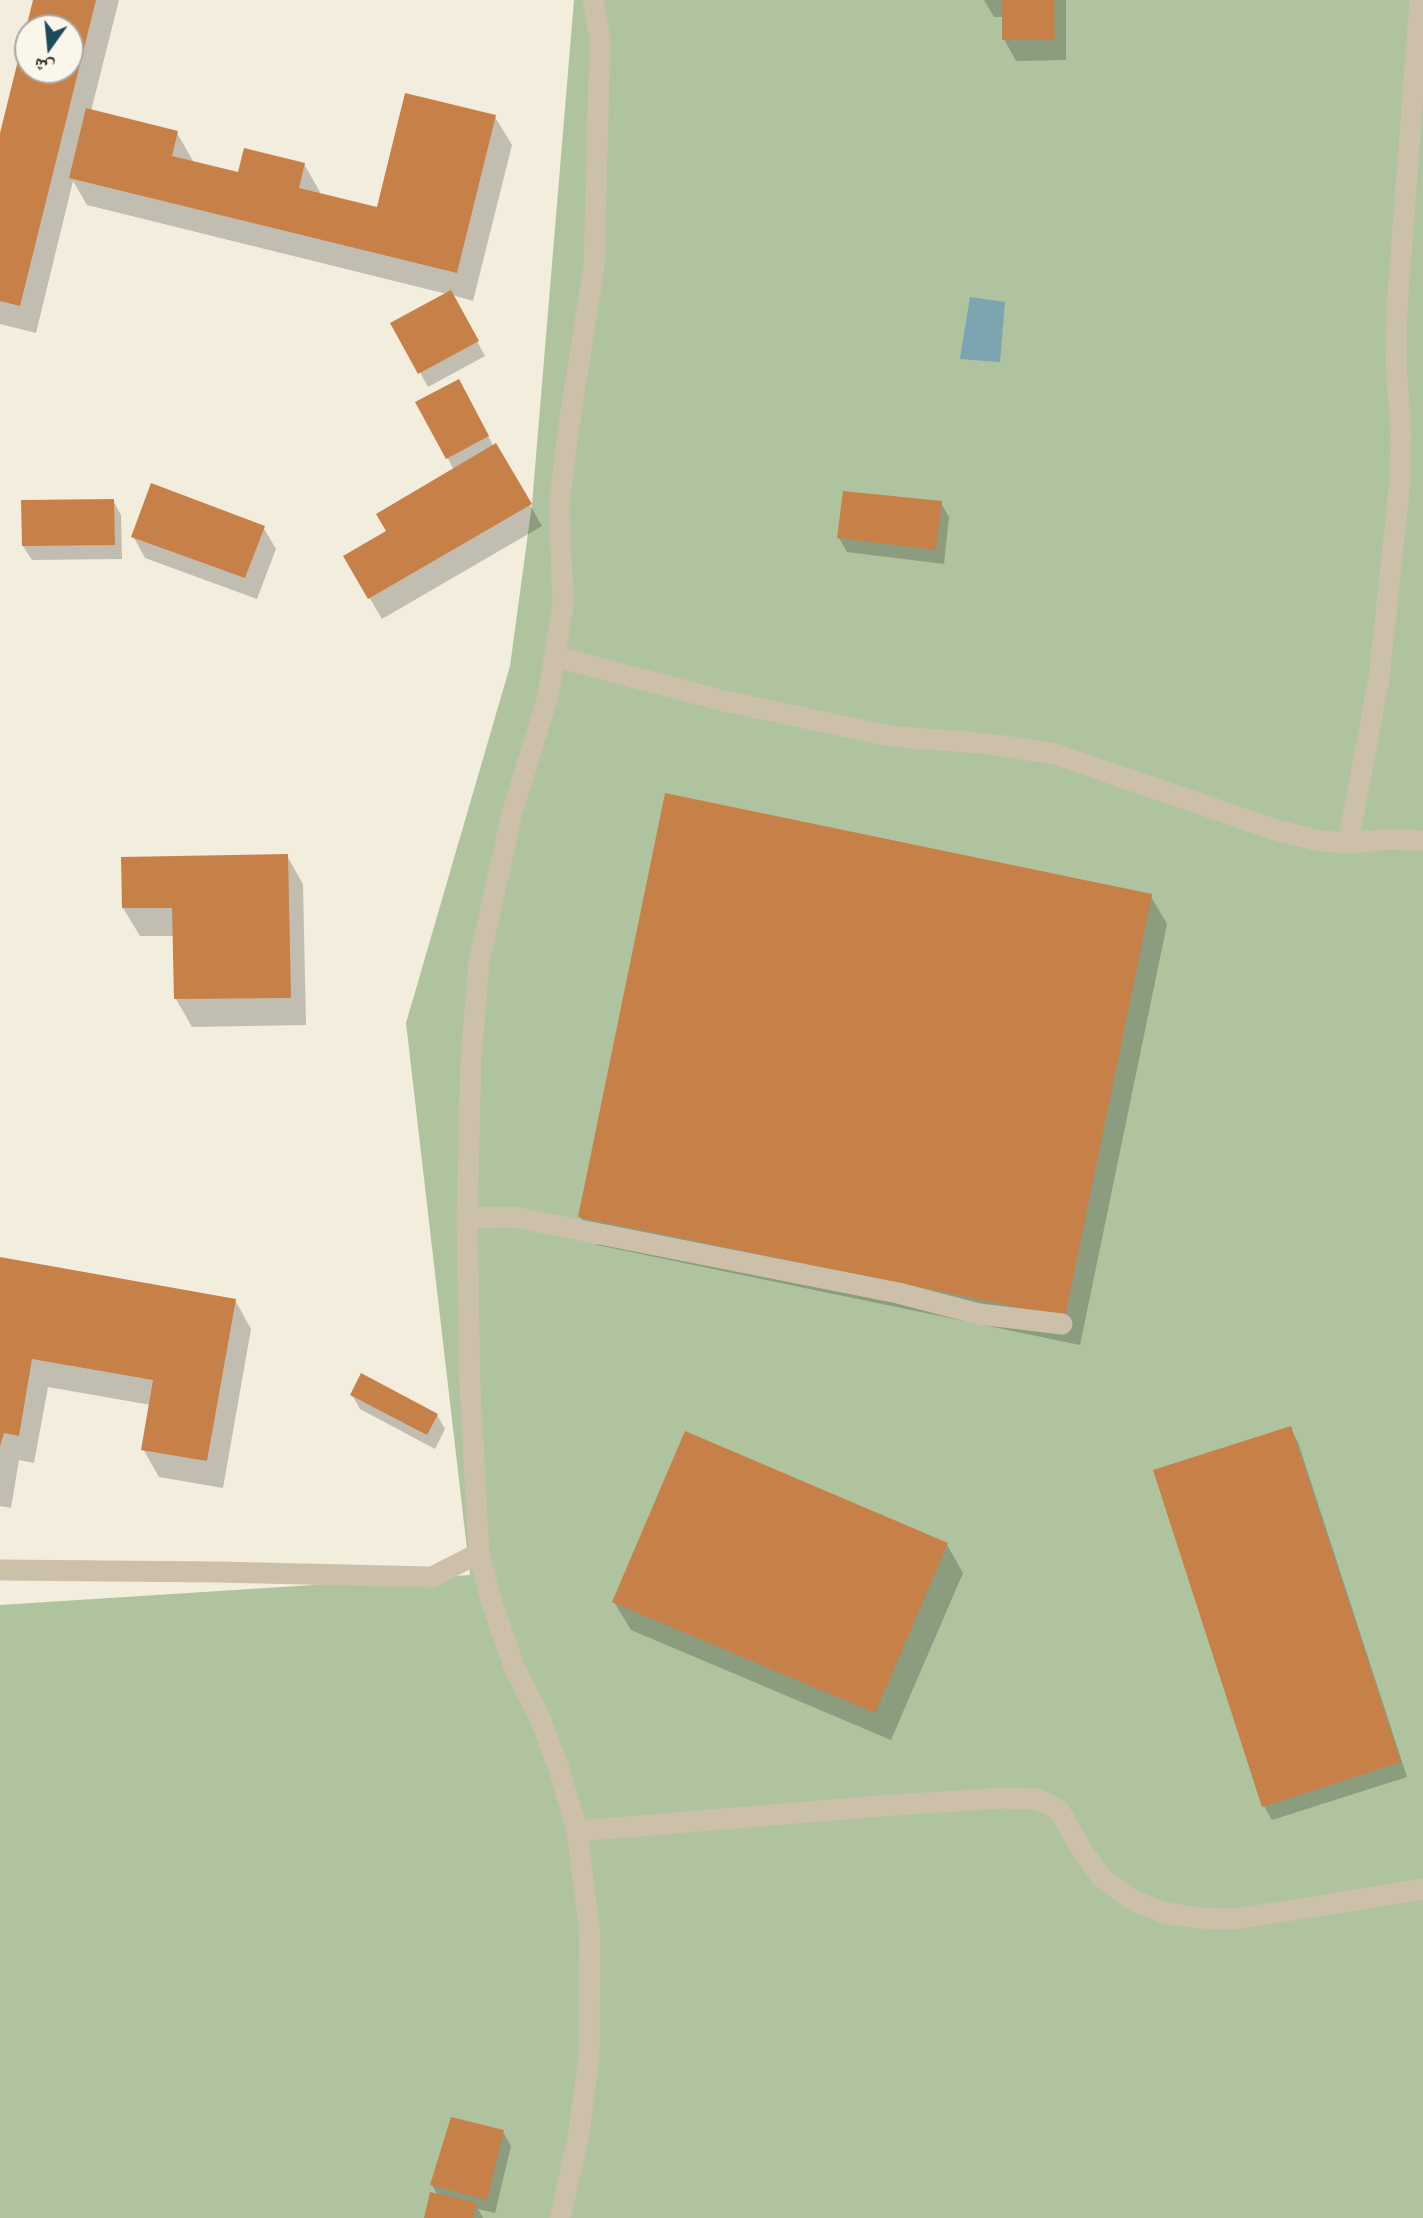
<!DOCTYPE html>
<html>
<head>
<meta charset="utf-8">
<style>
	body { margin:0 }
	#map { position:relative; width:1423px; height:2218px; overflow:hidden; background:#f3edde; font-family:Lato,"Noto Naskh Arabic",sans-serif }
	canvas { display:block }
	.north { position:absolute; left:14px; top:14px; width:70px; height:70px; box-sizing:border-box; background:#faf6eb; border:2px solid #ada79d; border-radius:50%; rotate:195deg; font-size:19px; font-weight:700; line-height:28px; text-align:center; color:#393129 }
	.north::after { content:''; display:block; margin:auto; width:24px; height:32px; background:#1e4b5b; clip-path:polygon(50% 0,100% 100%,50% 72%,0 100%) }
</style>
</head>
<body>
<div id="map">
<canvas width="1423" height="2218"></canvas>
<div class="north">ش</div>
</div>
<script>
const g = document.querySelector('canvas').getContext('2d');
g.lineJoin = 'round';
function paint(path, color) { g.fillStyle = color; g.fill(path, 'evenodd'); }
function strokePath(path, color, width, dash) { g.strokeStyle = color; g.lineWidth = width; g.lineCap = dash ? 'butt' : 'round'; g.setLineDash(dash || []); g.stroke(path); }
paint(new Path2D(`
	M574,0H1423V2218H0V1605L470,1575L406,1023L510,666L532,504Z`), '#afc39e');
paint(new Path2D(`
	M970,297L1005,302L1000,362L960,359Z`), '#7da4b1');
paint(new Path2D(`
	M35,0H119L91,111L177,133L193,161V163L240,174L304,164L320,192V195L378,209L495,117L512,145L473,301L452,295L485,356L428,387L393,323L447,294L87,205L73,181L36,333L0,324V141L28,28V70H70V28H28Z
	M984,0H1066V60L1016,61L1004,39V17H994Z
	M466,395L494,447L496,446L542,526L382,619L345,556L388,532L454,470L418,403Z
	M113,500L121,515L122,559L32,560L23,546Z
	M941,503L949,517L944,564L847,552L839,538Z
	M263,527L276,549L257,599L145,558L133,536Z
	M287,856L303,884L306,1025L192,1027L176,999L174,936H140L123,908Z
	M1150,895L1167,924L1080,1345L597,1245L580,1216Z
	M0,1259L235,1300L251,1329L223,1488L159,1477L143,1449L151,1405L48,1387L34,1463L19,1460L11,1508L0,1506Z
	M352,1395L437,1415L445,1429L435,1449L360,1409Z
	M1290,1428L1298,1442L1407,1777L1272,1820L1264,1806Z
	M947,1545L963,1573L891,1740L631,1630L614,1602Z
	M503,2132L511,2146L495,2213L478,2209L483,2218H425L438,2196L432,2185Z`), '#0003');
paint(new Path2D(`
	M33,0H96L20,306L0,301V133ZM28,28H70V70H28Z
	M1002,0H1054L1055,39L1002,40Z
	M405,93L496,115L457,273L69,178L86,108L178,131L172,156L238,172L244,148L305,163L299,188L377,207Z
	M451,290L479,341L418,374L390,323Z
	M459,379L489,436L446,459L415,402Z
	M496,443L532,504L368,599L343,556L386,531L376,514Z
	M151,483L265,526L245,578L131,537Z
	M843,491L942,501L936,550L837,538Z
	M114,499L115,545L22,546L21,500Z
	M665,793L1152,894L1065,1317L578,1217Z
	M288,854L291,998L174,999L172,908H122L121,857Z
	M0,1257L236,1299L207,1461L141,1450L153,1380L32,1359L19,1436L4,1433L0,1446Z
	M361,1373L438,1414L427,1435L350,1395Z
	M1291,1426L1401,1762L1262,1807L1153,1470Z
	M685,1431L948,1543L875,1713L612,1602Z
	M451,2117L504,2130L487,2200L430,2185Z
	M430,2192L477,2203L473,2218H424Z`), '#c78048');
strokePath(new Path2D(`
	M467,1218L514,1217L898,1293L979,1314L1062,1324`), '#ccc0aa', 21);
strokePath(new Path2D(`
	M554,656L720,700L890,736L990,744L1055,754L1276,830L1320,841L1348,843L1392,839L1423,841
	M1348,843L1379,678L1400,482L1401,432L1396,362L1397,308L1420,0
	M0,1570L217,1572L432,1577L479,1553
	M577,1831L880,1806L1003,1798L1038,1799L1059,1810L1082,1850L1102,1878L1134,1901L1165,1913L1198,1918L1236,1919L1423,1889
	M560,2218L578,2139L589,2057L590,1934L577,1831L560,1772L540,1718L514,1667L490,1597L479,1553L470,1387L467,1218L471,1058L479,962L512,813L548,696L563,605L559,505L569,425L594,266L600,40L593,0`), '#ccc0aa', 21);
</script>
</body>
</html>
